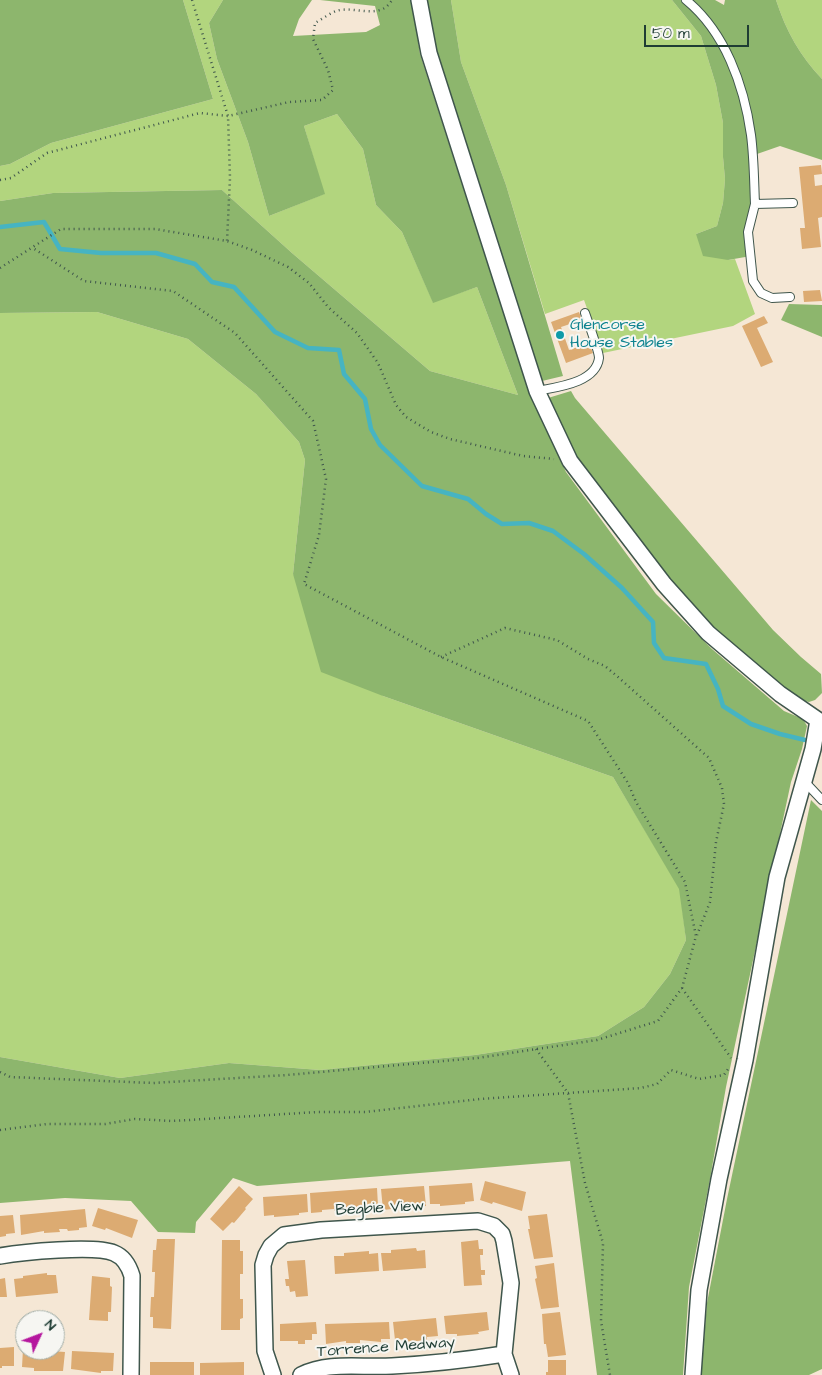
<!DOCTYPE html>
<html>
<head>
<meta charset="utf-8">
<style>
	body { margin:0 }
	#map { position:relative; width:822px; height:1375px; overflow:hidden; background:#f5e7d5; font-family:"Architects Daughter",sans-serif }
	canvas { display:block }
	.north { position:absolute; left:15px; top:1310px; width:50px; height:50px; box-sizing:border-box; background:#f6f6f2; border:1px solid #a0aca6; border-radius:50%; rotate:47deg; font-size:14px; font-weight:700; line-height:20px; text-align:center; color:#1f3d34 }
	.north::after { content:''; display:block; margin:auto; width:18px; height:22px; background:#b5179e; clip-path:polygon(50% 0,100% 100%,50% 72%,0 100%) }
	.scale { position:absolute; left:644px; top:25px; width:105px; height:22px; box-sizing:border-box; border:2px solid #1f3d34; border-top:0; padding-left:6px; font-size:15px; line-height:18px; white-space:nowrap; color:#1f3d34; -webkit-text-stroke:4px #f6f6f2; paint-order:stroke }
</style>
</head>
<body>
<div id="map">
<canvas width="822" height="1375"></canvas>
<div class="north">N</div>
<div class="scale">50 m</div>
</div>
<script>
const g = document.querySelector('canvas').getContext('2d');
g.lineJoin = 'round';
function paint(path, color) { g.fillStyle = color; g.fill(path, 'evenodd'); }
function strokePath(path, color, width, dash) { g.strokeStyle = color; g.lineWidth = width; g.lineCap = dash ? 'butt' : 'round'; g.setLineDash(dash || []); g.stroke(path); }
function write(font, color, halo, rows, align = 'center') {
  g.font = font + ' "Architects Daughter",sans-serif'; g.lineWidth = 4; g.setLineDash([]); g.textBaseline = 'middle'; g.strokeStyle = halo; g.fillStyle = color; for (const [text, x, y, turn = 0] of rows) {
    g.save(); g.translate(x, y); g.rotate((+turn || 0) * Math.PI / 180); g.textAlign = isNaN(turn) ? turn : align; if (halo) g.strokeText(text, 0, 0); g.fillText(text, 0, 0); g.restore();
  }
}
paint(new Path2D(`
	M183,0H223L209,23L217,59L248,142L269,216L324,194L304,126L337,114L363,149L376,205L402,232L433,302L477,287L518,395L430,371L292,253L222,190L53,193L0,201V166L10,164L51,143L213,99Z
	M451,0H672L701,36L716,85L723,123V157L725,179L723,203L717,226L696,234L728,260L735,259L755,314L733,326L603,353L584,300L545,314L506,185L461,62Z
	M776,0H822V79C800,56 786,31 776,0Z
	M97,312L188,339L256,394L299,442L305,460L293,574L383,696L613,777L680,889L686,940L670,974L644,1007L598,1036L475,1055L320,1070L229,1063L120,1078L0,1057V313Z`), '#b2d57e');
paint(new Path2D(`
	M0,0H183L213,99L51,143L10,164L0,166Z
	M223,0H312L299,19L293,36L366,32L380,25L375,6L320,0H412L420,54L529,392L566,472L656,594L712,649L784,711L803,719L807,726L802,749L791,782L726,1087L710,1179L689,1287L683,1375H597L570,1161L257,1186L233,1178L196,1222L195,1233L158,1232L131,1201L65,1198L0,1203V1057L120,1078L229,1063L320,1070L475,1055L598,1036L644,1007L670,974L686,940L679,889L613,777L383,696L321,672L293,574L305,460L299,442L256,394L188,339L97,312L0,313V201L53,193L222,190L292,253L430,371L518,395L477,287L433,303L402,232L376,205L363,149L337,114L304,126L325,194L269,216L248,142L217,59L209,23Z
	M426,0H451L461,62L506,185L563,376L542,381L511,282L437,54Z
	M672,0H715L724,5L725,0H776C786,31 800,56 822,79V160L780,146L757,154L752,179L750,204L751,256L728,260L703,256L696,234L717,226L723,203L725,179L723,157V123L716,85L701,36Z
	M789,304L822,305V337L781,320Z
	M571,391L575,398L773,630L801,657L821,674L822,693L815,700L809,702L797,699L739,654L667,581L578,461L548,398Z
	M811,800L822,811V1369L809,1375H701L707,1303L727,1199Z`), '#8db66d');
strokePath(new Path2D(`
	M0,227L44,222L60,249L101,253H156L195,264L212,282L234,287L275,332L308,348L339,350L344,374L365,399L371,429L380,445L422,486L468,499L486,514L502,524L529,523L553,531L584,554L622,588L653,622L654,643L664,658L706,664L718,689L723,706L751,724L780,734L822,744`), '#46b4c2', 4.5);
paint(new Path2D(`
	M821,165L822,174L814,175L815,186L822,185V217L818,218L821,247L802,249L800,228H805L799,167Z
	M820,290L822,301L804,302L803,291Z
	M579,312L582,320L561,327L569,350L589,343L593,353L566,363L551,322Z
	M764,316L768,323L757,328L773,362L761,367L742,326Z
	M485,1181L526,1192L522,1211L493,1202L492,1204L480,1200Z
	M472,1183L474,1201L465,1202V1204L440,1206V1204H430L429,1186Z
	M239,1186L253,1199L245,1208L246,1209L234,1223L232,1222L223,1231L210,1219Z
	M424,1186L426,1206L418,1207L417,1205L392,1207V1209L383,1210L381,1189Z
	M377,1188L378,1206L357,1210V1207L346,1208V1210L334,1211V1209L322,1210V1212L311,1213L310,1193Z
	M307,1194L308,1212L299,1213V1215L274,1217V1215L264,1216L263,1197Z
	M98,1208L138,1220L132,1238L106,1228L105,1230L92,1226Z
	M85,1209L87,1227L79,1228V1230L68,1231L67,1229H59L60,1232L44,1233V1231L21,1235L20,1215Z
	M547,1214L553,1257L534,1259L528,1229H530L528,1216Z
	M13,1215L15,1233L6,1234V1236L0,1237V1216Z
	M157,1239H175L171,1329L153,1328V1317H150L151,1297H154L155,1272H152L153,1250H156Z
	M222,1240H240V1251H243V1274H240V1299H243V1318L240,1319V1330H221Z
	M478,1240L479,1249H483V1255H480L481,1270H485V1275H481L482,1285L464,1286L461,1242Z
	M416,1248L417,1251L425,1250L426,1268L383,1271L381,1253H391V1250Z
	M369,1251V1254L378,1253L379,1271L335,1274L334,1256H344V1253Z
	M305,1260L308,1296L296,1297L295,1291L290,1292L289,1286H286L285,1279H289L287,1261Z
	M554,1263L559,1307L541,1309L535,1279L537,1278L535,1266Z
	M47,1273V1275H56L58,1293L16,1297L14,1279L23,1278V1276Z
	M92,1276L110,1278V1286L112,1287L111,1312H108V1321L89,1320Z
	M5,1278L7,1297H0V1279Z
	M487,1312L489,1330L478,1332L479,1334L457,1336V1334H446L444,1316Z
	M560,1312L566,1355L548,1357L546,1344H544L542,1314Z
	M436,1318L438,1336L427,1337V1340L406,1342V1339L395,1340L393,1322Z
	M316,1322L317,1334H312V1340H305V1344H298V1341H280V1324Z
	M389,1322L390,1339H381V1342L360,1340V1343H346V1341L326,1344L325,1324Z
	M14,1347V1366H2V1368H0V1348Z
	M23,1349L65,1352L63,1371H34V1368L22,1367Z
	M72,1351L114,1353L113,1371H101V1373L71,1369Z
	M548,1360H566V1375H546V1372H548Z
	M150,1362H194V1375H150Z
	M244,1362V1375H200V1363Z`), '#dcab72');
const lane = new Path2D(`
	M686,0C725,32 744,85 751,135C754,158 754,181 755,204L793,203
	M755,204L748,232L753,281L761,293L772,298L790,297
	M537,391C557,387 596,383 599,358C599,351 588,322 585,313
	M804,781L822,800`);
const street = new Path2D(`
	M419,0L429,53L537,391L570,461L664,584L708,633L780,694L818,720L813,749L777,877L745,1060L719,1179L699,1290L693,1375
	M0,1256C22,1252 95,1245 114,1253C124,1257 129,1266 132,1276L131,1375
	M273,1375L265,1351L263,1265L266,1255L271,1246L284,1235L321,1230L478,1221L494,1226L502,1234L504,1241L511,1283L504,1354L511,1375
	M301,1375C329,1361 361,1368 392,1366C430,1364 466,1360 504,1354`);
strokePath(lane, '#3f564c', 10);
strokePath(street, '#3f564c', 18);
strokePath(new Path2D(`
	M192,0L228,116L230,178L227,241
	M0,180L11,178L47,153L200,113L228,116L289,102L322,100L333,90L328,70L313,39L315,23C322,19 329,14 336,11C355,5 380,21 392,0
	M0,268L61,229H155L227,241L252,250L288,267L309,283L328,307L357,333L378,363L396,405L406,417L431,432L450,439L523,456L554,459
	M441,657L505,628L557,640L588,659L605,666L618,677L709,758L722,788L724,804L716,842L710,902L697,935
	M682,988L731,1058
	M536,1049L568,1093L585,1183L603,1243L601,1321L610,1375
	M0,1072L10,1077L153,1083L287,1075L477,1058L597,1040L658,1021L682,988L696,936L685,882L636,802L628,783L588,721L441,657L304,584L319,535L326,479L313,421L235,333L173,291L84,281L33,248
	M0,1130L47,1124H105L135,1119L172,1121L318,1112H365L480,1099L641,1088L657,1084L671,1070L699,1079L724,1075L728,1069`), '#3f564c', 2.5, [1, 4]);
strokePath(lane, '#fff', 8);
strokePath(street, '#fff', 15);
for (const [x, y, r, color] of [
	[560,335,5,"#0f9aa8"]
]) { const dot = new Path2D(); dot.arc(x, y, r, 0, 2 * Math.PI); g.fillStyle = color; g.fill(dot); strokePath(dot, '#f6f6f2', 2); }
write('16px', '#0d838f', '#f6f6f2', [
	["Glencorse",570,326],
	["House Stables",570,344]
], 'left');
write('16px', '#1f3d34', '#f6f6f2', [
	["Begbie View",380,1209,-3],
	["Torrence Medway",386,1348,-4]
]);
</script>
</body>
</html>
